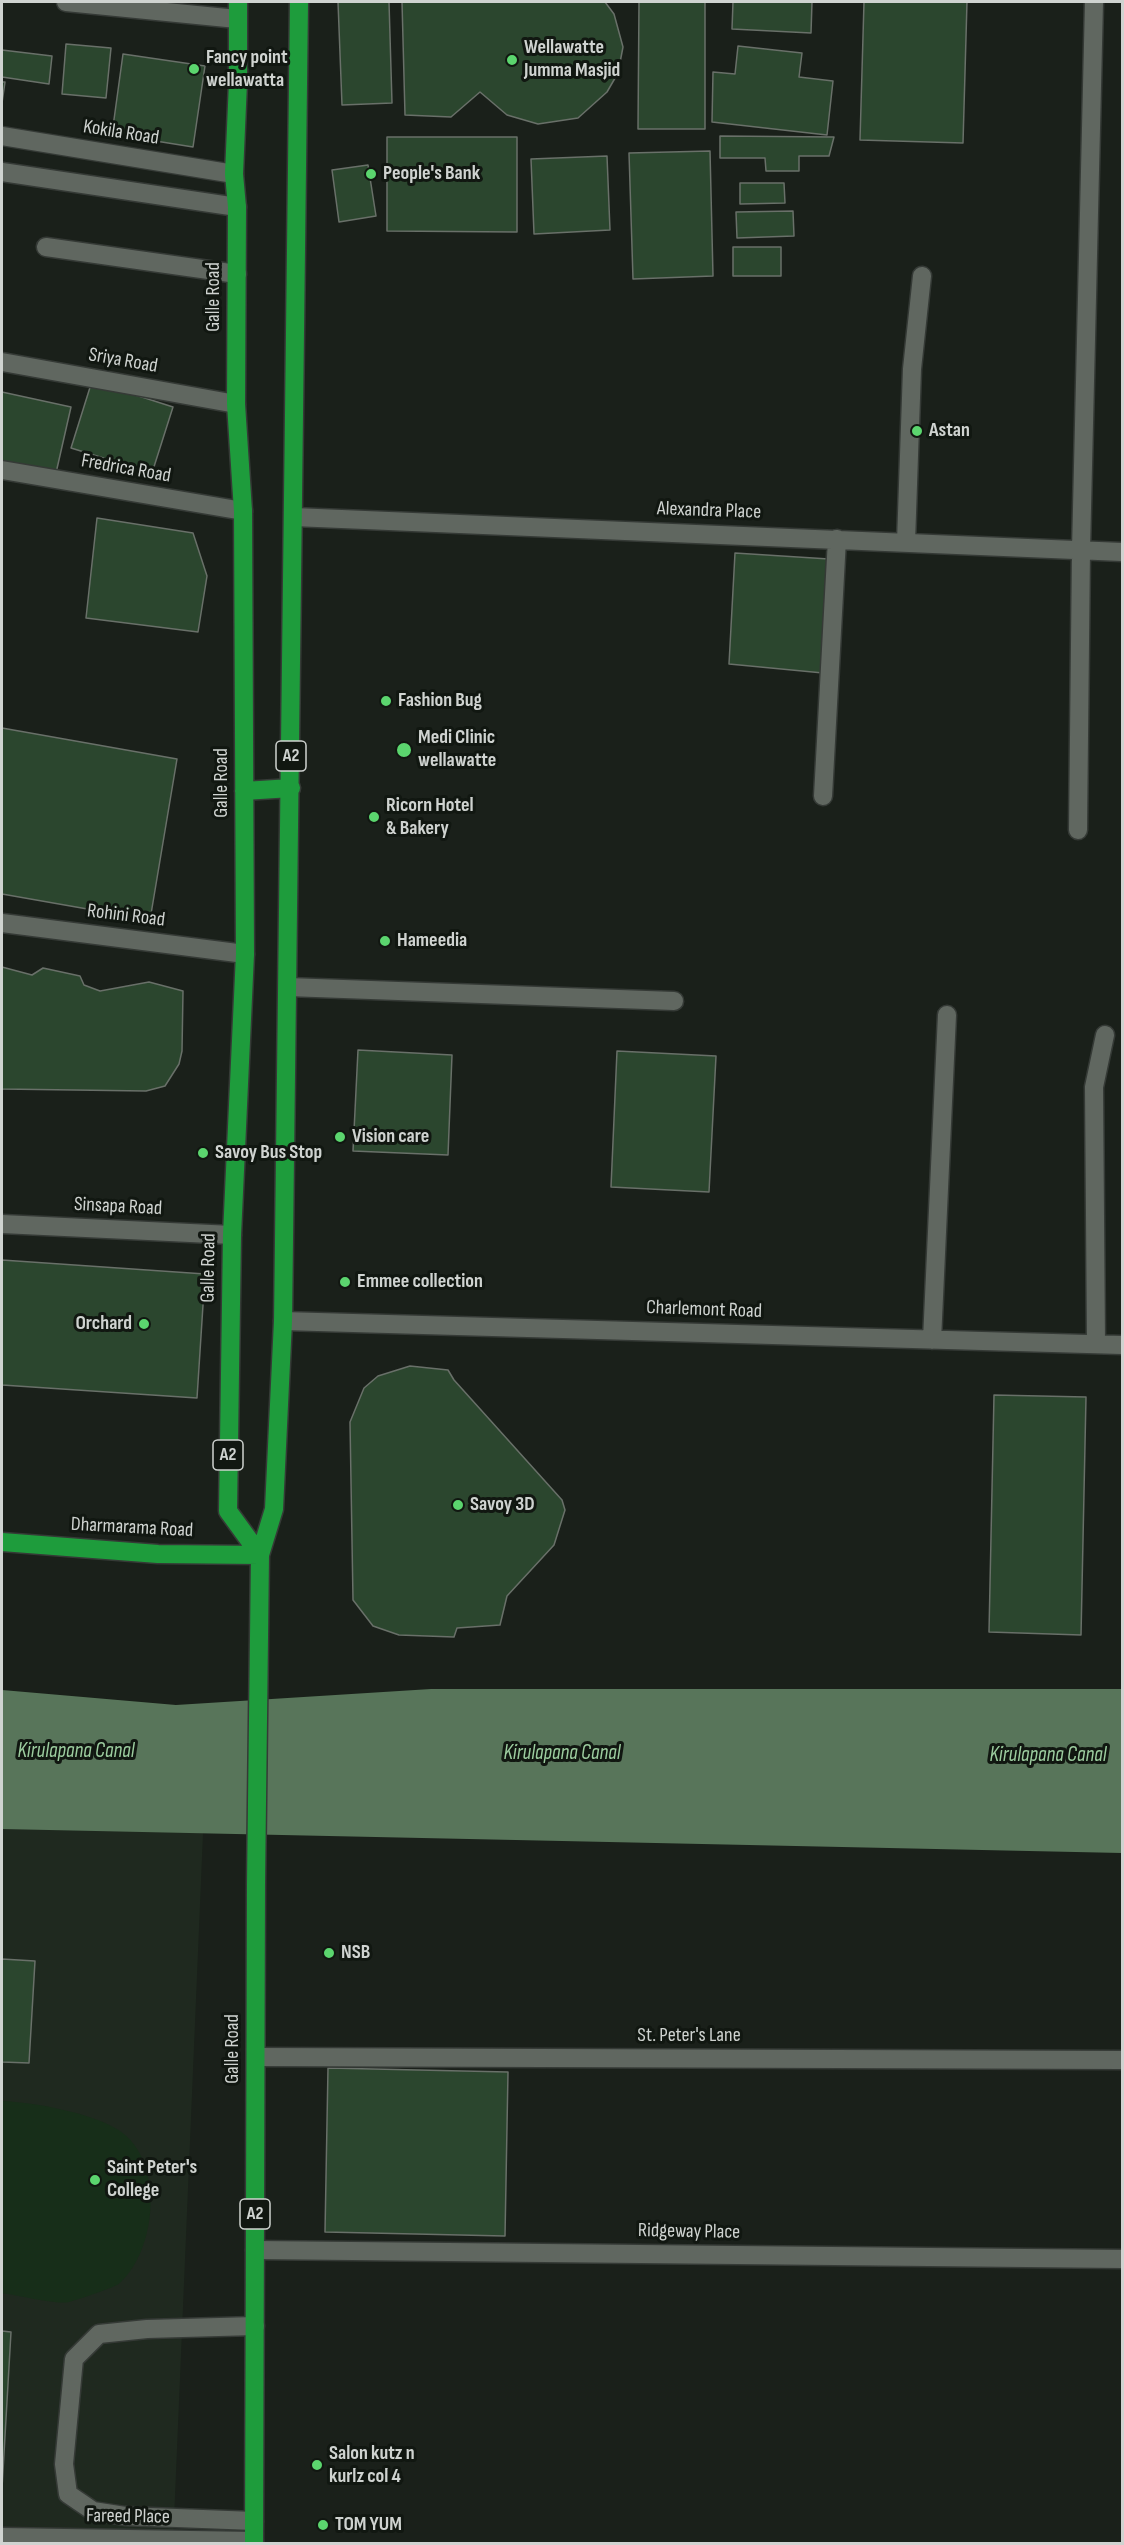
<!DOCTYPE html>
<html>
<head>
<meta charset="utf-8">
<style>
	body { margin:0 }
	#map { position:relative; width:1124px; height:2545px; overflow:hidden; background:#1a201a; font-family:"Sofia Sans Condensed",sans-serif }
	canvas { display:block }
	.frame { position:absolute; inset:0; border:3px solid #cfd3d0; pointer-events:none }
</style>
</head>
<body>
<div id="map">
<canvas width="1124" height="2545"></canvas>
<div class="frame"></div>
</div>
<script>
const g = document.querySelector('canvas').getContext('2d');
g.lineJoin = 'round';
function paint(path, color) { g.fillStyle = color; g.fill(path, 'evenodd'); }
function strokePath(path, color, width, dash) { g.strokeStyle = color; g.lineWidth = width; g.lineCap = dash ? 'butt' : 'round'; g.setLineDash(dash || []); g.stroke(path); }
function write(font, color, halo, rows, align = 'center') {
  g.font = font + ' "Sofia Sans Condensed",sans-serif'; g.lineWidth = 6; g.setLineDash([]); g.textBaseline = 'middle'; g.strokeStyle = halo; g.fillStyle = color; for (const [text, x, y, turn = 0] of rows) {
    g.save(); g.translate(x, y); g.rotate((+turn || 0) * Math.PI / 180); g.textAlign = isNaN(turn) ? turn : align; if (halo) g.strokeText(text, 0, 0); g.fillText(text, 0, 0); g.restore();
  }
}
paint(new Path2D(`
	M2,1827L203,1833L173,2543L2,2527Z`), '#1f291f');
paint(new Path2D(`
	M2,2101C33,2102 100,2114 124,2134C164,2167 156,2250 120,2283C116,2287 77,2300 69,2302C58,2305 16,2295 2,2293Z`), '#172e19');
paint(new Path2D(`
	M431,1689H1122V1853L2,1829V1690L176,1705Z`), '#58755a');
const building = new Path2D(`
	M338,2H389L392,103L342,105Z
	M402,2H605L614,14L623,47L618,73L607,92L578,118L538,124L507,115L480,92L451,117L405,115Z
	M639,2H705V129H638Z
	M733,2H812L811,33L732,29Z
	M864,2H967L963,143L860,140Z
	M66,44L111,48L106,98L62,94Z
	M738,46L802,53L799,77L833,81L827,135L712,122L713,72L735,74Z
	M2,50L52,56L49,84L2,77Z
	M123,54L205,66L193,147L112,134Z
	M2,82H5L2,103Z
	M720,136L834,137L829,156H799V171H766L765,158H720Z
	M387,137H517V232L387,231Z
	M710,151L713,276L633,279L629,153Z
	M607,156L610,230L534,234L531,159Z
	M368,165L376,216L339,222L332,170Z
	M740,183H784L785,203L740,204Z
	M793,211L794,236L737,238L736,212Z
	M733,247H781V276H733Z
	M92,381L173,407L152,473L71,448Z
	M2,392L71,407L56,473L2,461Z
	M97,518L193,533L207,576L198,632L86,618Z
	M735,553L829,559L823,673L729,664Z
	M2,728L177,759L150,920L2,894Z
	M2,967L32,975L43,968L80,976L84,985L100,991L149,982L183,991L182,1051L179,1064L165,1086L146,1091L2,1089Z
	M358,1050L452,1055L448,1155L353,1151Z
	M617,1051L716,1056L709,1192L611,1187Z
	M2,1260L205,1274L197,1398L2,1385Z
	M410,1366L448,1370L454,1380L562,1500L565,1510L554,1545L507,1596L500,1625L457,1628L454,1637L399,1635L373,1626L353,1600L350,1422L364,1388L378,1376Z
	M994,1395L1086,1397L1081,1635L989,1632Z
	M2,1959L35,1961L29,2063L2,2062Z
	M328,2068L508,2072L505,2236L325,2232Z
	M2,2331L11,2332L2,2488Z`);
paint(building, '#2b462e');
strokePath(building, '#697069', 1.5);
const lane = new Path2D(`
	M288,987L674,1001
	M254,2521L125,2516L93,2511L68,2494L64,2464L74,2359L99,2334L147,2329L255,2326`);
const street = new Path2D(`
	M66,2L237,19
	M2,136L234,174
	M2,172L237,207
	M46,247L237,274
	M2,362L236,404
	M2,470L243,511
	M294,517L1122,552
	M906,542L912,369L922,276
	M823,796L837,539
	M1078,830L1081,550L1094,2
	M2,923L245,954
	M2,1224L232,1235
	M283,1321L1122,1345
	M932,1340L947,1015
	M1096,1344L1094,1087L1105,1035
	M256,2057L1122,2060
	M255,2250L1122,2259
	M2,2537L254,2541`);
const highway = new Path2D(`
	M238,2V82L234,174L237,207L236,404L243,511L245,954L232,1235L228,1511L260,1555
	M244,791L291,788
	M2,1542L158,1554L260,1555
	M254,2544L256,1884L260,1555L274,1509L283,1321L299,2`);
strokePath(lane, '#353a36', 21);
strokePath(street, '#353a36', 21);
strokePath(highway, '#353a36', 21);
strokePath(lane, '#606760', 18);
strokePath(street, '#606760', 18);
strokePath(highway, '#1e9c3c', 18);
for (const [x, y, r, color] of [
	[512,60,6,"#5bd56e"],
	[194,69,6,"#5bd56e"],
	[371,174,6,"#5bd56e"],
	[917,431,6,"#5bd56e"],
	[386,701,6,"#5bd56e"],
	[404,750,8,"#5bd56e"],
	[374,817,6,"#5bd56e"],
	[385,941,6,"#5bd56e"],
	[340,1137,6,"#5bd56e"],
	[203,1153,6,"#5bd56e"],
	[345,1282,6,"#5bd56e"],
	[144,1324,6,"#5bd56e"],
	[458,1505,6,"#5bd56e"],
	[329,1953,6,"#5bd56e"],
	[95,2180,6,"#5bd56e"],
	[317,2465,6,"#5bd56e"],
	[323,2525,6,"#5bd56e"]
]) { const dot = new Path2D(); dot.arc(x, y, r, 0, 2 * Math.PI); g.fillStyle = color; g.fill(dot); strokePath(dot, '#111711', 2); }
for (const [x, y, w] of [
	[291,756,30],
	[228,1455,30],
	[255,2214,30]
]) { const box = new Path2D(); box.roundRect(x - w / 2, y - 15, w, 30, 4.5); g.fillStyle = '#111711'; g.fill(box); strokePath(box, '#cfd3d0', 1.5); }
write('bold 18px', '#cfd3d0', null, [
	["A2",291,756],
	["A2",228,1455],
	["A2",255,2214]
]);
write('bold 20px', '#cfd3d0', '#111711', [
	["Wellawatte",524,48],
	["Jumma Masjid",524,71],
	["Fancy point",206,58],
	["wellawatta",206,81],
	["People's Bank",383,174],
	["Astan",929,431],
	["Fashion Bug",398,701],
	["Medi Clinic",418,738],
	["wellawatte",418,761],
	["Ricorn Hotel",386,806],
	["& Bakery",386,829],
	["Hameedia",397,941],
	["Vision care",352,1137],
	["Savoy Bus Stop",215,1153],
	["Emmee collection",357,1282],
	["Orchard",132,1324,"right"],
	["Savoy 3D",470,1505],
	["NSB",341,1953],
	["Saint Peter's",107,2168],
	["College",107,2191],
	["Salon kutz n",329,2454],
	["kurlz col 4",329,2477],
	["TOM YUM",335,2525]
], 'left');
write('20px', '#cfd3d0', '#111711', [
	["Kokila Road",121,133,9],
	["Galle Road",214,297,-90],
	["Sriya Road",123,361,10],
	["Fredrica Road",126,469,10],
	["Alexandra Place",709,511,2],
	["Galle Road",222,783,-90],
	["Rohini Road",126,916,7],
	["Sinsapa Road",118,1207,3],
	["Galle Road",209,1268,-89],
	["Charlemont Road",704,1310,2],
	["Dharmarama Road",132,1528,3],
	["St. Peter's Lane",689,2036],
	["Galle Road",233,2049,-90],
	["Ridgeway Place",689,2232,1],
	["Fareed Place",128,2517,1]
]);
write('italic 21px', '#9ccd9f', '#111711', [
	["Kirulapana Canal",76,1752],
	["Kirulapana Canal",562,1754],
	["Kirulapana Canal",1048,1756]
]);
</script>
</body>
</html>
